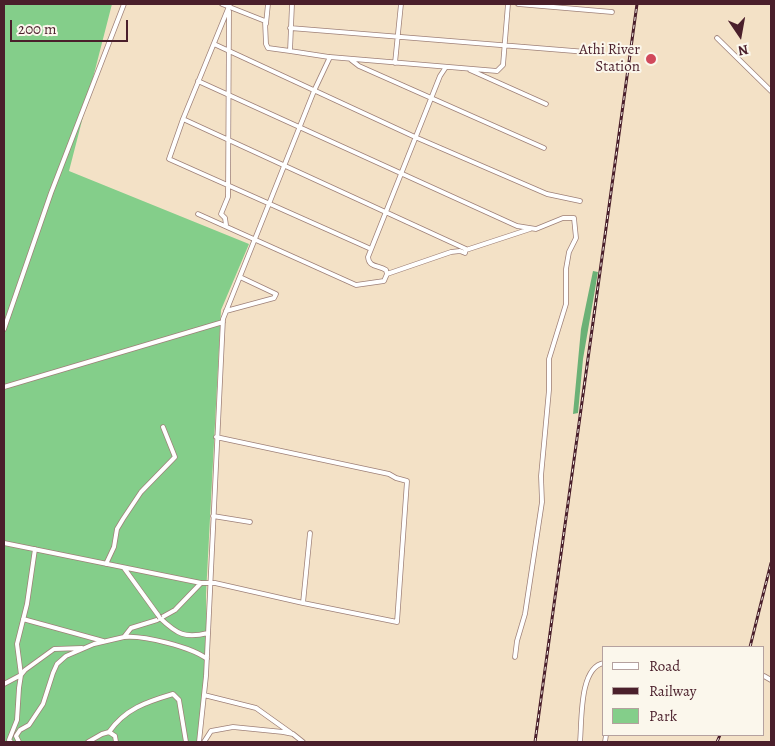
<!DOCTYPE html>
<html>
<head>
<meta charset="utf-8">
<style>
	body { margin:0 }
	#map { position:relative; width:775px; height:746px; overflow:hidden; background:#f3e1c6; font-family:Alegreya,serif }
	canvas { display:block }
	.frame { position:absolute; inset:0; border:5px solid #4a1f2b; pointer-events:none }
	.legend { position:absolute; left:602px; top:646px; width:162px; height:90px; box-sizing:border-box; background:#fbf7ec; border:1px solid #b4a19f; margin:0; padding:6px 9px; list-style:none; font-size:15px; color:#4a1f2b }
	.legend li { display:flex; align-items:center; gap:10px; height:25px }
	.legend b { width:25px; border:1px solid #b4a19f }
	.north { position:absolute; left:715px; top:10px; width:50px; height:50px; -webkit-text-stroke:4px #fbf7ec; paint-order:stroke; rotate:168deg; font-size:14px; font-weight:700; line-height:20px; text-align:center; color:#4a1f2b }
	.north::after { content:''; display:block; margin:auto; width:18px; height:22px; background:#4a1f2b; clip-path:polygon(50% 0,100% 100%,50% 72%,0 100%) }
	.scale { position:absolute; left:10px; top:20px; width:118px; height:22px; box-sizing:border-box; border:2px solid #4a1f2b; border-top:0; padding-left:6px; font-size:15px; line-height:18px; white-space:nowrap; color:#4a1f2b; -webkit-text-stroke:4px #fbf7ec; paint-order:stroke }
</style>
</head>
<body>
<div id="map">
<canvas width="775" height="746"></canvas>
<div class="frame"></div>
<ul class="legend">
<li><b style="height:6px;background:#fff"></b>Road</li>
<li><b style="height:6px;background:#4a1f2b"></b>Railway</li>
<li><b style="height:14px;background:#84ce8a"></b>Park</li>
</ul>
<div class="north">N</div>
<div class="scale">200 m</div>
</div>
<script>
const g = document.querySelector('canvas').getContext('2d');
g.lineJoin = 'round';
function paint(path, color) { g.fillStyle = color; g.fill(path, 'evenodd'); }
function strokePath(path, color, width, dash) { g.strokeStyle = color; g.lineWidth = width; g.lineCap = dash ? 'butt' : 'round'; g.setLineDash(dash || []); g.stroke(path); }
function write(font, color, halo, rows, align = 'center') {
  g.font = font + ' Alegreya,serif'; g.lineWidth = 4; g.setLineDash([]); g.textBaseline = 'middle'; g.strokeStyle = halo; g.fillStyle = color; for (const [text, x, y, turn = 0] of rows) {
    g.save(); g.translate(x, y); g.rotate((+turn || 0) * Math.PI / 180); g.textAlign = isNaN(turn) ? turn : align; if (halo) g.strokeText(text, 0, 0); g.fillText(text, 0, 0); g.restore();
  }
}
paint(new Path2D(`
	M4,4H112L69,171L249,244L221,310L206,594L207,659L197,742H4Z`), '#84ce8a');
paint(new Path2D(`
	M593,271L598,272L583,359L578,413L573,414L581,329Z`), '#6bb176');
const street = new Path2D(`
	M222,4L265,21L266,44L268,48L290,51
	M230,4L183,119L169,159L371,249
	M292,4L290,51L329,57
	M518,4L612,12
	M266,24L268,4
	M290,28L599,53
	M717,38L771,91
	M214,44L415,137L547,194L580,201
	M350,59L359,66L544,148
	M395,63L401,4
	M470,70L546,104
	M198,81L517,226L536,229L563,218H574L576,238L569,252L566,269V304L549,359V390L541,476L542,502L525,614L517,641L515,657
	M183,119L466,249L465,253L460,251L451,252L387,274
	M198,214L356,285L384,281L387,274L386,270C379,265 369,268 368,257L440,76L446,67
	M226,225L225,218L221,214L228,197L229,11
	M466,250L530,229
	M226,311L274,298L276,294L240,277
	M4,329L51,193L124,4
	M4,387L223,322
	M216,437L389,474L396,478L407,481L397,622L303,603
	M213,516L250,522
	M4,543L201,583H215L303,603L310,533
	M106,564L114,547L117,529L123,519L141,492L175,457L163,427
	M124,568L158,615
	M160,618C177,634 185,639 208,633
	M23,619L103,641
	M124,637C143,635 192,647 207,659
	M764,676L771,680
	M4,684L21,675L17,644L27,604L35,549
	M204,695L256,708L291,733
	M109,732C125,709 146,702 173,694L179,700L186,742
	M11,742L9,740L17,720L19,688L21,675L25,670L54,649L82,648
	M19,742L16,736L20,730L29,725L43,704L53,673L57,664L66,656L94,644L124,637L131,628L157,620L175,610L201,583
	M88,742L102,734L109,732L115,736L116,742
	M199,742L206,676L223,319L314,91L330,57L497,71L503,65L508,4
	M204,742L211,731L233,727L283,732L293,734L303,742
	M580,742C582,721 579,667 604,663
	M605,742L606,735`);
strokePath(street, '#9e8078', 5.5);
strokePath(street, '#fff', 4);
const rail = new Path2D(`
	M750,647L771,563
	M535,742L637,4
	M717,742L720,735`);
strokePath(rail, '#4a1f2b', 3);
strokePath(rail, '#fbf7ec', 1, [4]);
const streetBridge = new Path2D(`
	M158,615L160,618`);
strokePath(streetBridge, '#9e8078', 5.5, []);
strokePath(streetBridge, '#fff', 4);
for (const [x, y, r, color] of [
	[651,59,6,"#d1495b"]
]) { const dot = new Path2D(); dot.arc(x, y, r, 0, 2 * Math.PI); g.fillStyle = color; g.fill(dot); strokePath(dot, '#fbf7ec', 2); }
write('15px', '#4a1f2b', '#fbf7ec', [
	["Athi River",640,50],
	["Station",640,67]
], 'right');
</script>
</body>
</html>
